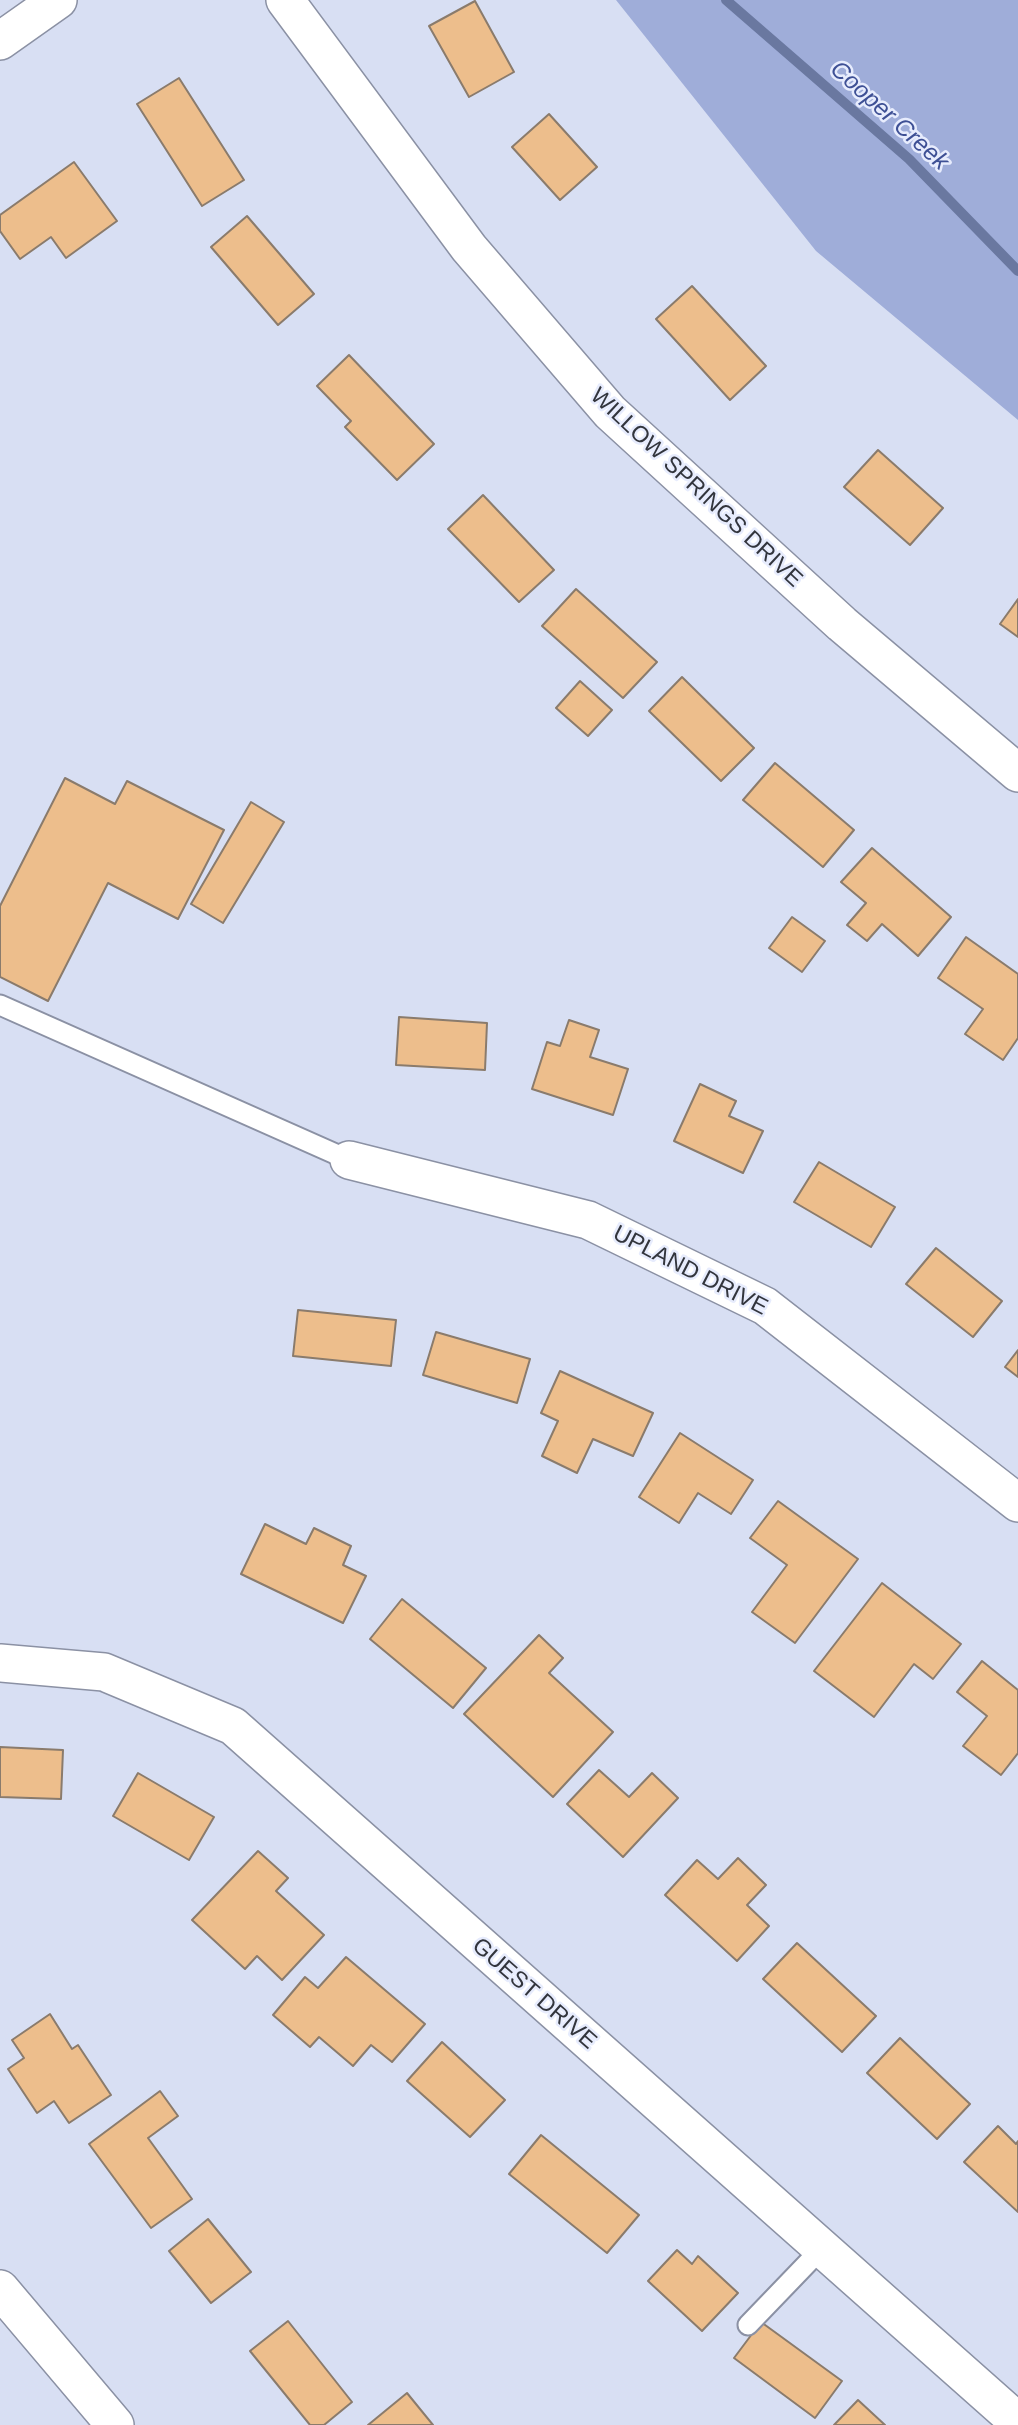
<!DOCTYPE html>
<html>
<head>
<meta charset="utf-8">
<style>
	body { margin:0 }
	canvas { display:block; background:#d8dff3 }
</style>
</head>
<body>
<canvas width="1018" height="2425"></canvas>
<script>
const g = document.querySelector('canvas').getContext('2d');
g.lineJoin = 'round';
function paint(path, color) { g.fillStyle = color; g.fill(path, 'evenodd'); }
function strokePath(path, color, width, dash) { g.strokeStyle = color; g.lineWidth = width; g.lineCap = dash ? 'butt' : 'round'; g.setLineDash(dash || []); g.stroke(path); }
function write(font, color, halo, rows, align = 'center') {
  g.font = font + ' Helvetica,sans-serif'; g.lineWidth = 5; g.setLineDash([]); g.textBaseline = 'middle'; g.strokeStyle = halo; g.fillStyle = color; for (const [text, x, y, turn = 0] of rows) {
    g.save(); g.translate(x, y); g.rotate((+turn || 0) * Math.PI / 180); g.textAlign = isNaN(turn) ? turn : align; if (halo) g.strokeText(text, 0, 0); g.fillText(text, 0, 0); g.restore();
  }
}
paint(new Path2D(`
	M616,0H1018V420L816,251Z`), '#9fadd9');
strokePath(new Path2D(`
	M726,0L909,159L1018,271`), '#6a78a0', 10);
const building = new Path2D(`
	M475,1L514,72L469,97L429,26Z
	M179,78L244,180L202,206L137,104Z
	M549,114L597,167L560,200L512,147Z
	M74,162L117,221L66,258L51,237L20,259L0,231V215Z
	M247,216L314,294L278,325L211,247Z
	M692,286L766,366L730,400L656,319Z
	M349,355L434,444L397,480L345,427L351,421L317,386Z
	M878,450L943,508L910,545L844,487Z
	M483,495L554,570L519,602L448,529Z
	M576,589L657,662L623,698L542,626Z
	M1018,599V637L1000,624Z
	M682,677L754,748L721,781L649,711Z
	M580,681L612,710L588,736L556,708Z
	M775,763L854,830L823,867L743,800Z
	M65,778L115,804L127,781L224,830L178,919L108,883L48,1001L0,977V906Z
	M251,802L284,822L223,923L191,904Z
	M872,848L951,917L918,956L882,924L867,941L847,925L866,903L841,882Z
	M792,917L825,941L802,972L769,948Z
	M966,937L1018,974V1038L1003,1060L965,1034L983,1009L938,978Z
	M399,1017L487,1023L485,1070L396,1065Z
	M569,1020L599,1030L590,1057L628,1069L613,1115L532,1089L547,1042L560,1046Z
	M700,1084L736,1101L729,1116L763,1131L743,1173L674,1141Z
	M819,1162L895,1207L871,1247L794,1202Z
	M936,1248L1002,1301L973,1337L906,1284Z
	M298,1310L396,1320L391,1366L293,1356Z
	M436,1332L530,1359L517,1403L423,1375Z
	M1018,1350V1377L1005,1367Z
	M560,1371L653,1413L633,1456L593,1439L577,1473L542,1456L558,1421L541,1413Z
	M680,1433L753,1480L731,1514L698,1493L679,1523L639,1497Z
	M778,1501L858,1559L795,1643L752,1612L787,1565L750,1538Z
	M265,1524L306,1544L314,1528L351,1546L343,1565L366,1576L343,1623L241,1574Z
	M882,1583L961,1644L933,1679L914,1664L874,1717L814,1671Z
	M402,1599L486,1668L453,1708L370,1639Z
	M539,1635L563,1658L549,1673L613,1732L553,1797L464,1714Z
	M982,1661L1018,1690V1753L1001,1775L963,1746L987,1716L957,1692Z
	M0,1747L63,1750L61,1799L0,1797Z
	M599,1770L629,1797L652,1773L678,1798L623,1857L567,1804Z
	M138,1773L214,1817L189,1860L113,1816Z
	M258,1851L288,1878L276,1891L324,1935L282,1980L257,1956L245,1969L192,1920Z
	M738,1858L766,1885L747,1905L769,1926L737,1961L665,1895L697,1860L718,1879Z
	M797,1943L876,2016L842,2052L763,1979Z
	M346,1957L425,2024L392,2062L371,2045L353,2066L319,2037L310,2047L273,2015L305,1977L318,1988Z
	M50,2014L72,2049L78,2045L111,2095L69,2123L54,2101L37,2113L8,2069L24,2058L12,2040Z
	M900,2038L970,2104L937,2139L867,2073Z
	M442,2042L505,2100L470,2137L407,2081Z
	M160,2091L178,2116L148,2138L192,2199L151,2228L89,2144Z
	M998,2126L1016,2144L1018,2141V2212L964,2162Z
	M541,2135L639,2215L607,2253L509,2174Z
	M208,2219L251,2272L211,2303L169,2251Z
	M677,2250L692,2264L698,2256L738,2293L702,2331L648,2281Z
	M288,2321L352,2402L324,2425H310L250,2351Z
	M761,2322L842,2381L815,2418L734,2358Z
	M407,2393L433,2425H368Z
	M858,2400L885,2425H834Z`);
paint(building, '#edbe8c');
strokePath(building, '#8a7b6c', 2);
const lane = new Path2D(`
	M0,1005L349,1160
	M748,2325L823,2247`);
const street = new Path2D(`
	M285,0L469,248L610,412L842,624L1018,773
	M0,41L58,0
	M349,1160L588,1220L765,1306L1018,1503
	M0,1663L104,1672L233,1726L1018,2422
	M0,2289L115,2425`);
strokePath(lane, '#8b91a4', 23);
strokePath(street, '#8b91a4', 40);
strokePath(lane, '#fff', 19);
strokePath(street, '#fff', 37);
write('23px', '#32353d', '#e7ecfd', [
	["WILLOW SPRINGS DRIVE",696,488,43],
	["UPLAND DRIVE",690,1271,27],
	["GUEST DRIVE",534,1994,41]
]);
write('italic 24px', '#3e5095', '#e7ecfd', [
	["Cooper Creek",889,116,42]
]);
</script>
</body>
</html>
